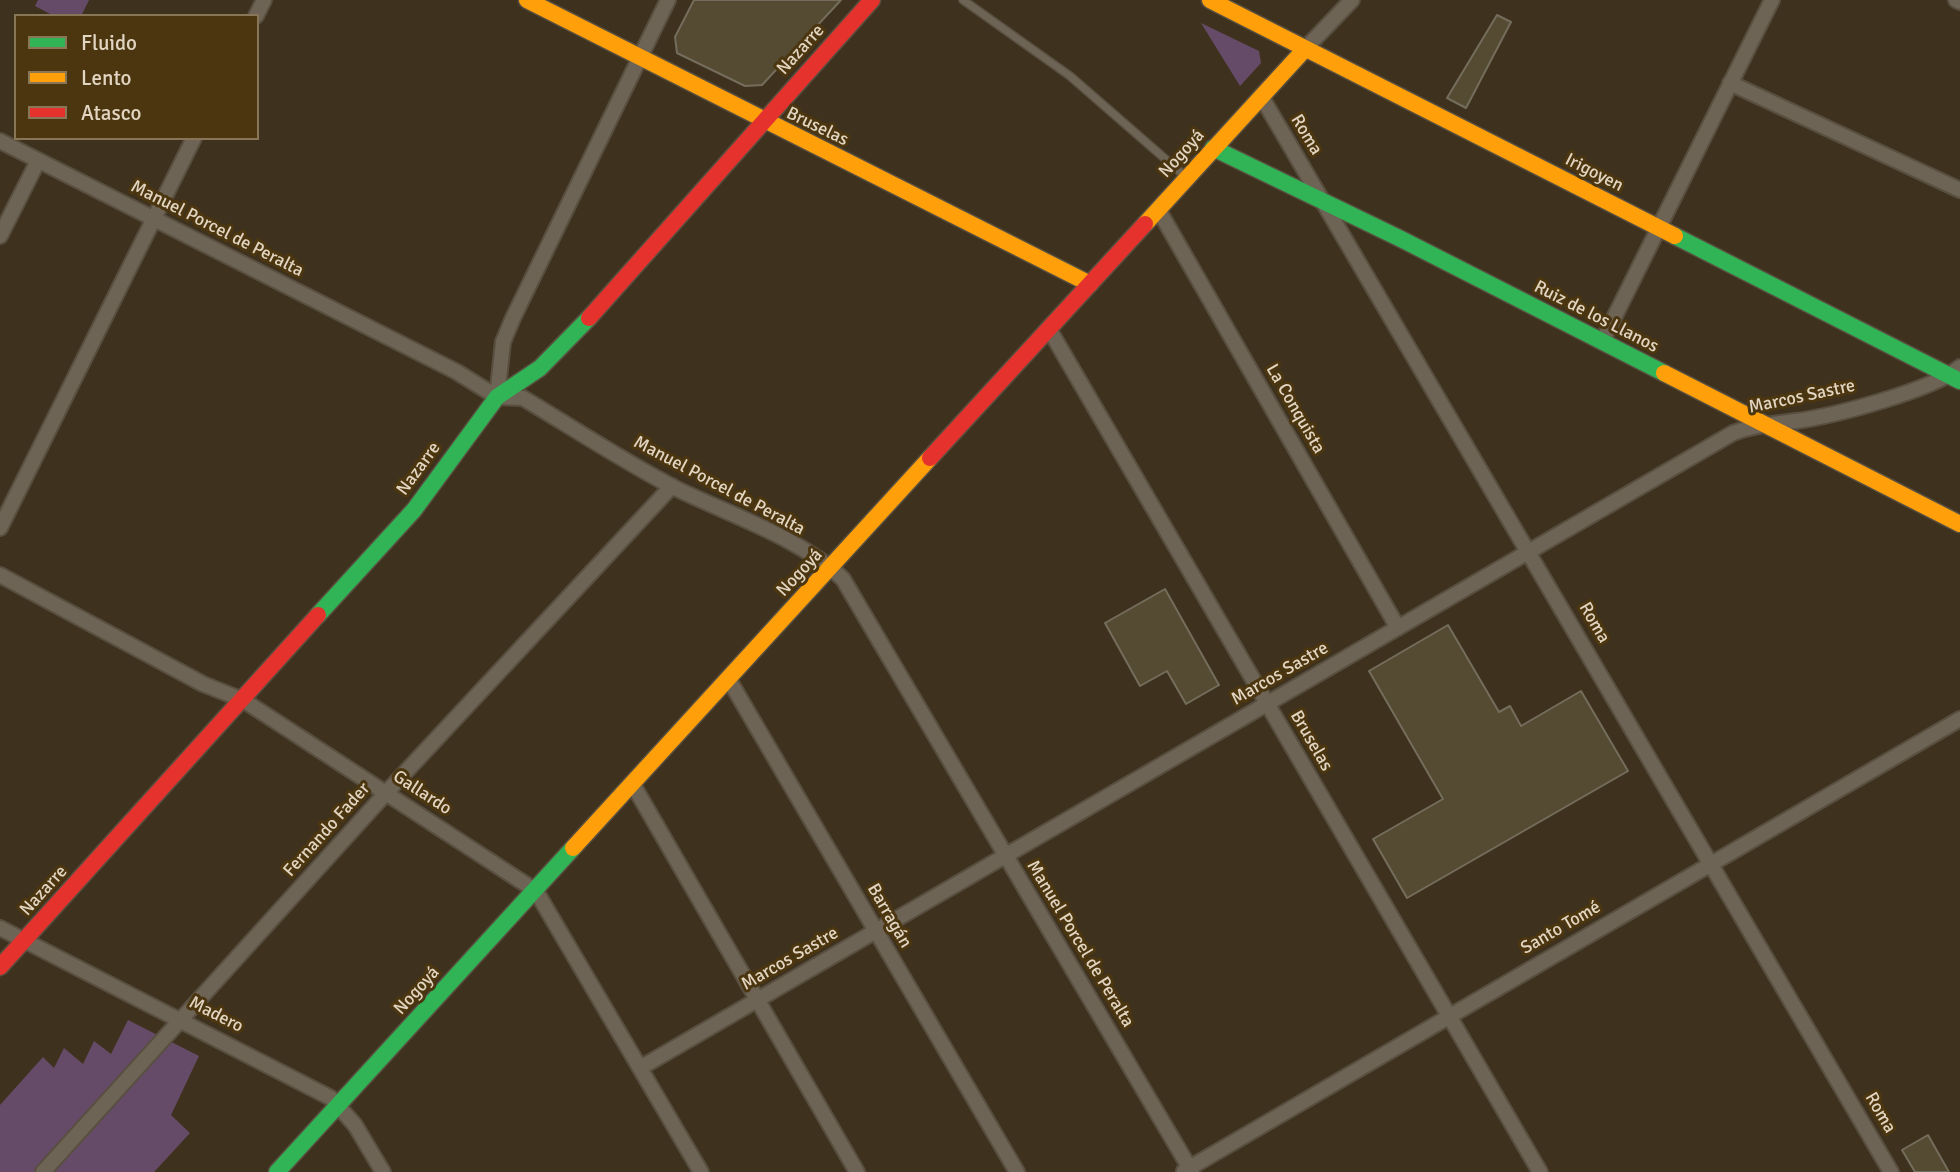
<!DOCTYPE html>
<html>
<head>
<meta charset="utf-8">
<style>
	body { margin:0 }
	#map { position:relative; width:1960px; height:1172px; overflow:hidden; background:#3e321e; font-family:Signika,sans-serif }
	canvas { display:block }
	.legend { position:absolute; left:14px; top:14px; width:245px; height:126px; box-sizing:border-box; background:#4c3610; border:2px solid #887657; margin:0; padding:9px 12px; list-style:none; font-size:21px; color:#e2d5c1 }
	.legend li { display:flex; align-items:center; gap:14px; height:35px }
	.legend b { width:35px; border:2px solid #887657 }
</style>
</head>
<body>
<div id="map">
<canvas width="1960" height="1172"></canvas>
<ul class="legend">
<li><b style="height:9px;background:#30b455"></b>Fluido</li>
<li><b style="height:9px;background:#ff9f0a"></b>Lento</li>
<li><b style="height:9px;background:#e5322d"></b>Atasco</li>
</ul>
</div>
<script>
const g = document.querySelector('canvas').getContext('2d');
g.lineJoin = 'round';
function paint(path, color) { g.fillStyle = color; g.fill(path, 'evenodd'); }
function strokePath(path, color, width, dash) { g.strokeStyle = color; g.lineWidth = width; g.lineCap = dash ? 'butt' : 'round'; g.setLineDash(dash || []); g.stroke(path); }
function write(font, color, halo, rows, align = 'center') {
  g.font = font + ' Signika,sans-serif'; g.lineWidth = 6; g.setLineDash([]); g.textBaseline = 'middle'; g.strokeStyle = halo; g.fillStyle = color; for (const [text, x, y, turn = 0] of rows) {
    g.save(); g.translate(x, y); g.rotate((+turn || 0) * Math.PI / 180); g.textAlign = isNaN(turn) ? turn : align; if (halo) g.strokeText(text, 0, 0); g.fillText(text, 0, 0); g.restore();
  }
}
paint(new Path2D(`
	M38,0H89L81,16H54L35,6Z
	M1201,23L1259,51L1261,63L1240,86Z
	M128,1020L199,1056L171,1115L190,1133L154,1172H0V1105L43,1057L54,1068L64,1048L83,1064L94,1041L111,1054Z`), '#654b68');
const building = new Path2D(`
	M694,0H841L762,85L745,86L677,53L675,37Z
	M1497,15L1511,22L1466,108L1447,98Z
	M1165,589L1219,685L1186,704L1167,671L1140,686L1105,623Z
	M1448,625L1499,712L1510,706L1521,726L1581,691L1628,771L1407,898L1373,839L1443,799L1369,671Z
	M1928,1135L1949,1172H1915L1902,1150Z`);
paint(building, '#544b32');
strokePath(building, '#746d5c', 2);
const lane = new Path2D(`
	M963,0L1070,76L1186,177`);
const street = new Path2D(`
	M1956,0L1960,2
	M256,16L264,0
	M1305,49L1352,0
	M1730,83L1960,190
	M1261,96L1891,1172
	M0,141L457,372L497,397L523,398C573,428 623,461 675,488C728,514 801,538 843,579L1192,1172
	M1158,209L1398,628
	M0,236L38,161
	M1049,329L1540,1172
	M1602,342L1772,0
	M497,397L503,342L513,318L668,0
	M0,528L194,138
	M0,575L203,684L243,700L536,891L701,1172
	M728,678L1017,1172
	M632,783L857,1172
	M0,928L331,1098L355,1125L383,1172
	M640,1068L1733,433C1754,425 1774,424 1796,421C1834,416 1933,390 1960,367
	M1184,1171L1960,719
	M43,1172L386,793L672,486`);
const fast = new Path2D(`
	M1213,148L1401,239L1664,373
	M1675,236L1960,381
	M318,615L414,510L497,397L540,368L589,318
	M277,1172L573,848`);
const slow = new Path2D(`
	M527,0L1090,284
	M1210,0L1675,236
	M1145,224L1305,49
	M1664,373L1960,524
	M573,848L930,458`);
const jam = new Path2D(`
	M589,318L872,0
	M930,458L1145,224
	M0,967L318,615`);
strokePath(lane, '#594f40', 10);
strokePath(street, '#594f40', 18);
strokePath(fast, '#594f40', 19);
strokePath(slow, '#594f40', 19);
strokePath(jam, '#594f40', 19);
strokePath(lane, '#6d6456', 7);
strokePath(street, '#6d6456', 14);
strokePath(fast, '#30b455', 16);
strokePath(slow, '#ff9f0a', 16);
strokePath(jam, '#e5322d', 16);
write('18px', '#e2d5c1', '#4c3610', [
	["Nazarre",801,50,-48],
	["Bruselas",817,127,26],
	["Roma",1306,135,59],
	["Nogoyá",1182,154,-48],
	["Irigoyen",1594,173,27],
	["Manuel Porcel de Peralta",217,229,27],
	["Ruiz de los Llanos",1596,317,27],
	["Marcos Sastre",1802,397,-12],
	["La Conquista",1295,409,60],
	["Nazarre",419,469,-54],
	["Manuel Porcel de Peralta",719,486,28],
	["Nogoyá",800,573,-47],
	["Roma",1594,623,60],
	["Marcos Sastre",1280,674,-30],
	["Bruselas",1311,741,60],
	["Gallardo",422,793,33],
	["Fernando Fader",327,830,-48],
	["Nazarre",44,891,-48],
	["Barragán",889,916,60],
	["Santo Tomé",1561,928,-30],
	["Manuel Porcel de Peralta",1080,944,59],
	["Marcos Sastre",790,959,-30],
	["Nogoyá",417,991,-48],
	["Madero",216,1015,27],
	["Roma",1880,1113,60]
]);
</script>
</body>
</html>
